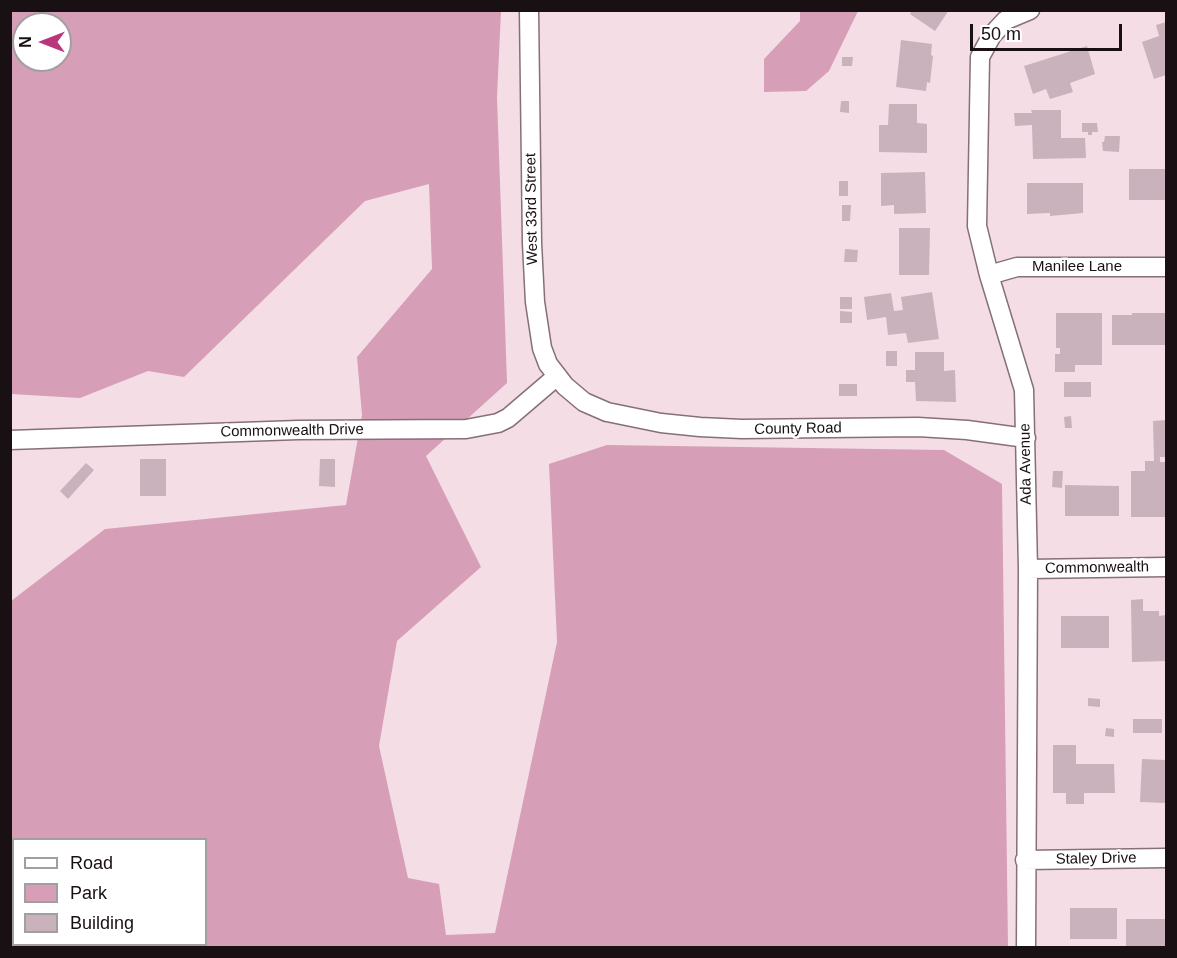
<!DOCTYPE html>
<html>
<head>
<meta charset="utf-8">
<style>
	body { margin:0 }
	#map { position:relative; width:1177px; height:958px; overflow:hidden; background:#f5dde6; font-family:Arial,sans-serif }
	canvas { display:block }
	.frame { position:absolute; inset:0; border:12px solid #181013; pointer-events:none }
	.legend { position:absolute; left:12px; top:838px; width:195px; height:108px; box-sizing:border-box; background:#fff; border:2px solid #a39fa1; margin:0; padding:8px 10px; list-style:none; font-size:18px; color:#181013 }
	.legend li { display:flex; align-items:center; gap:12px; height:30px }
	.legend b { width:30px; border:2px solid #a39fa1 }
	.north { position:absolute; left:12px; top:12px; width:60px; height:60px; box-sizing:border-box; background:#fff; border:2px solid #a39fa1; border-radius:50%; rotate:270deg; font-size:16px; font-weight:700; line-height:24px; text-align:center; color:#181013 }
	.north::after { content:''; display:block; margin:auto; width:21px; height:27px; background:#b9357c; clip-path:polygon(50% 0,100% 100%,50% 72%,0 100%) }
	.scale { position:absolute; left:970px; top:24px; width:152px; height:27px; box-sizing:border-box; border:3px solid #181013; border-top:0; padding-left:8px; font-size:18px; line-height:21px; white-space:nowrap; color:#181013; -webkit-text-stroke:4px #fff; paint-order:stroke }
</style>
</head>
<body>
<div id="map">
<canvas width="1177" height="958"></canvas>
<div class="frame"></div>
<ul class="legend">
<li><b style="height:8px;background:#fff"></b>Road</li>
<li><b style="height:16px;background:#d69fb7"></b>Park</li>
<li><b style="height:16px;background:#c9b2bb"></b>Building</li>
</ul>
<div class="north">N</div>
<div class="scale">50 m</div>
</div>
<script>
const g = document.querySelector('canvas').getContext('2d');
g.lineJoin = 'round';
function paint(path, color) { g.fillStyle = color; g.fill(path, 'evenodd'); }
function strokePath(path, color, width, dash) { g.strokeStyle = color; g.lineWidth = width; g.lineCap = dash ? 'butt' : 'round'; g.setLineDash(dash || []); g.stroke(path); }
function write(font, color, halo, rows, align = 'center') {
  g.font = font + ' Arial,sans-serif'; g.lineWidth = 5; g.setLineDash([]); g.textBaseline = 'middle'; g.strokeStyle = halo; g.fillStyle = color; for (const [text, x, y, turn = 0] of rows) {
    g.save(); g.translate(x, y); g.rotate((+turn || 0) * Math.PI / 180); g.textAlign = isNaN(turn) ? turn : align; if (halo) g.strokeText(text, 0, 0); g.fillText(text, 0, 0); g.restore();
  }
}
paint(new Path2D(`
	M10,11H501L497,97L507,383L426,456L481,567L397,641L379,746L408,878L439,884L446,935L495,933L557,642L549,464L607,445L944,450L1002,484L1008,947H11V601L105,529L346,505L362,415L357,357L432,269L429,184L365,201L184,377L148,371L80,398L11,394ZM24,24H60V60H24ZM14,840H206V944H14Z
	M800,11H858L829,71L806,91L764,92V59L800,21Z`), '#d69fb7');
paint(new Path2D(`
	M912,10H949L935,31L910,14Z
	M1166,22V75L1154,79L1142,42L1159,36L1156,25Z
	M901,40L932,44L931,55L933,56L930,83L927,82L926,91L896,87Z
	M1087,46L1095,74L1070,83L1073,92L1050,99L1046,89L1033,94L1024,66Z
	M842,57H853L852,66H842Z
	M841,101H849V113L840,112Z
	M889,104H917V123L927,124V153L879,152V125H888Z
	M1031,110H1061V138H1085L1086,158L1033,159L1032,125L1015,126L1014,113H1032Z
	M1082,123H1097L1098,132H1092V135H1088V132H1082Z
	M1105,136H1120L1119,152L1103,151L1102,142H1104Z
	M1129,169H1166V200H1129Z
	M925,172L926,213L894,214V205L881,206V173Z
	M839,181H848V196H839Z
	M1027,183H1083V213L1050,216V213L1027,214Z
	M842,205H851L850,221H842Z
	M899,228H930L929,275H899Z
	M845,249L858,250L857,262H844Z
	M932,292L939,339L908,343L906,333L888,335L886,317L867,320L864,297L891,293L894,311L903,310L901,297Z
	M840,297H852V309H840Z
	M840,311L852,312V323H840Z
	M1056,313H1102V365H1075V372H1055V354H1060V348H1056Z
	M1132,313H1166V345H1112V315H1132Z
	M886,351H897V366H886Z
	M915,352H944V371L955,370L956,402L916,401L915,382H906V370H915Z
	M1064,382H1091V397H1064Z
	M839,384H857V396H839Z
	M1071,416L1072,428H1065L1064,417Z
	M1166,420V457H1160V462H1166V517H1131V471H1145V461H1154L1153,421Z
	M140,459H166V496H140Z
	M320,459H335V487L319,486Z
	M86,463L94,470L68,499L60,491Z
	M1053,471H1063L1062,488L1052,487Z
	M1065,485L1119,486V516H1065Z
	M1143,599V611H1159V616L1166,615V661L1132,662L1131,600Z
	M1061,616H1109V648H1061Z
	M1088,698L1100,699V707L1088,706Z
	M1133,719H1162V733H1133Z
	M1106,728L1114,729V737L1105,736Z
	M1053,745H1076V764H1114L1115,793H1084V804H1066V793H1053Z
	M1142,759L1166,760V803L1140,802Z
	M1070,908H1117V939H1070Z
	M1126,919H1166V948H1126Z`), '#c9b2bb');
const minor = new Path2D(`
	M529,10L532,243L535,302L542,348L548,364L565,386L584,402L607,412L661,423L700,427L742,429L918,427L967,430L1026,438
	M989,275L1017,267H1166
	M10,440L298,430L466,429L498,423L508,418L556,377
	M1028,569L1166,567
	M1025,860L1166,858
	M1026,948L1028,569L1024,390L989,275L977,226L980,57L992,35L1006,20L1030,10`);
strokePath(minor, '#857078', 21);
strokePath(minor, '#fff', 18);
write('15px', '#181013', '#fff', [
	["West 33rd Street",532,209,-91],
	["Manilee Lane",1077,267],
	["County Road",798,429,-1],
	["Commonwealth Drive",292,431,-1],
	["Ada Avenue",1026,464,-91],
	["Commonwealth",1097,568,-1],
	["Staley Drive",1096,859,-1]
]);
</script>
</body>
</html>
